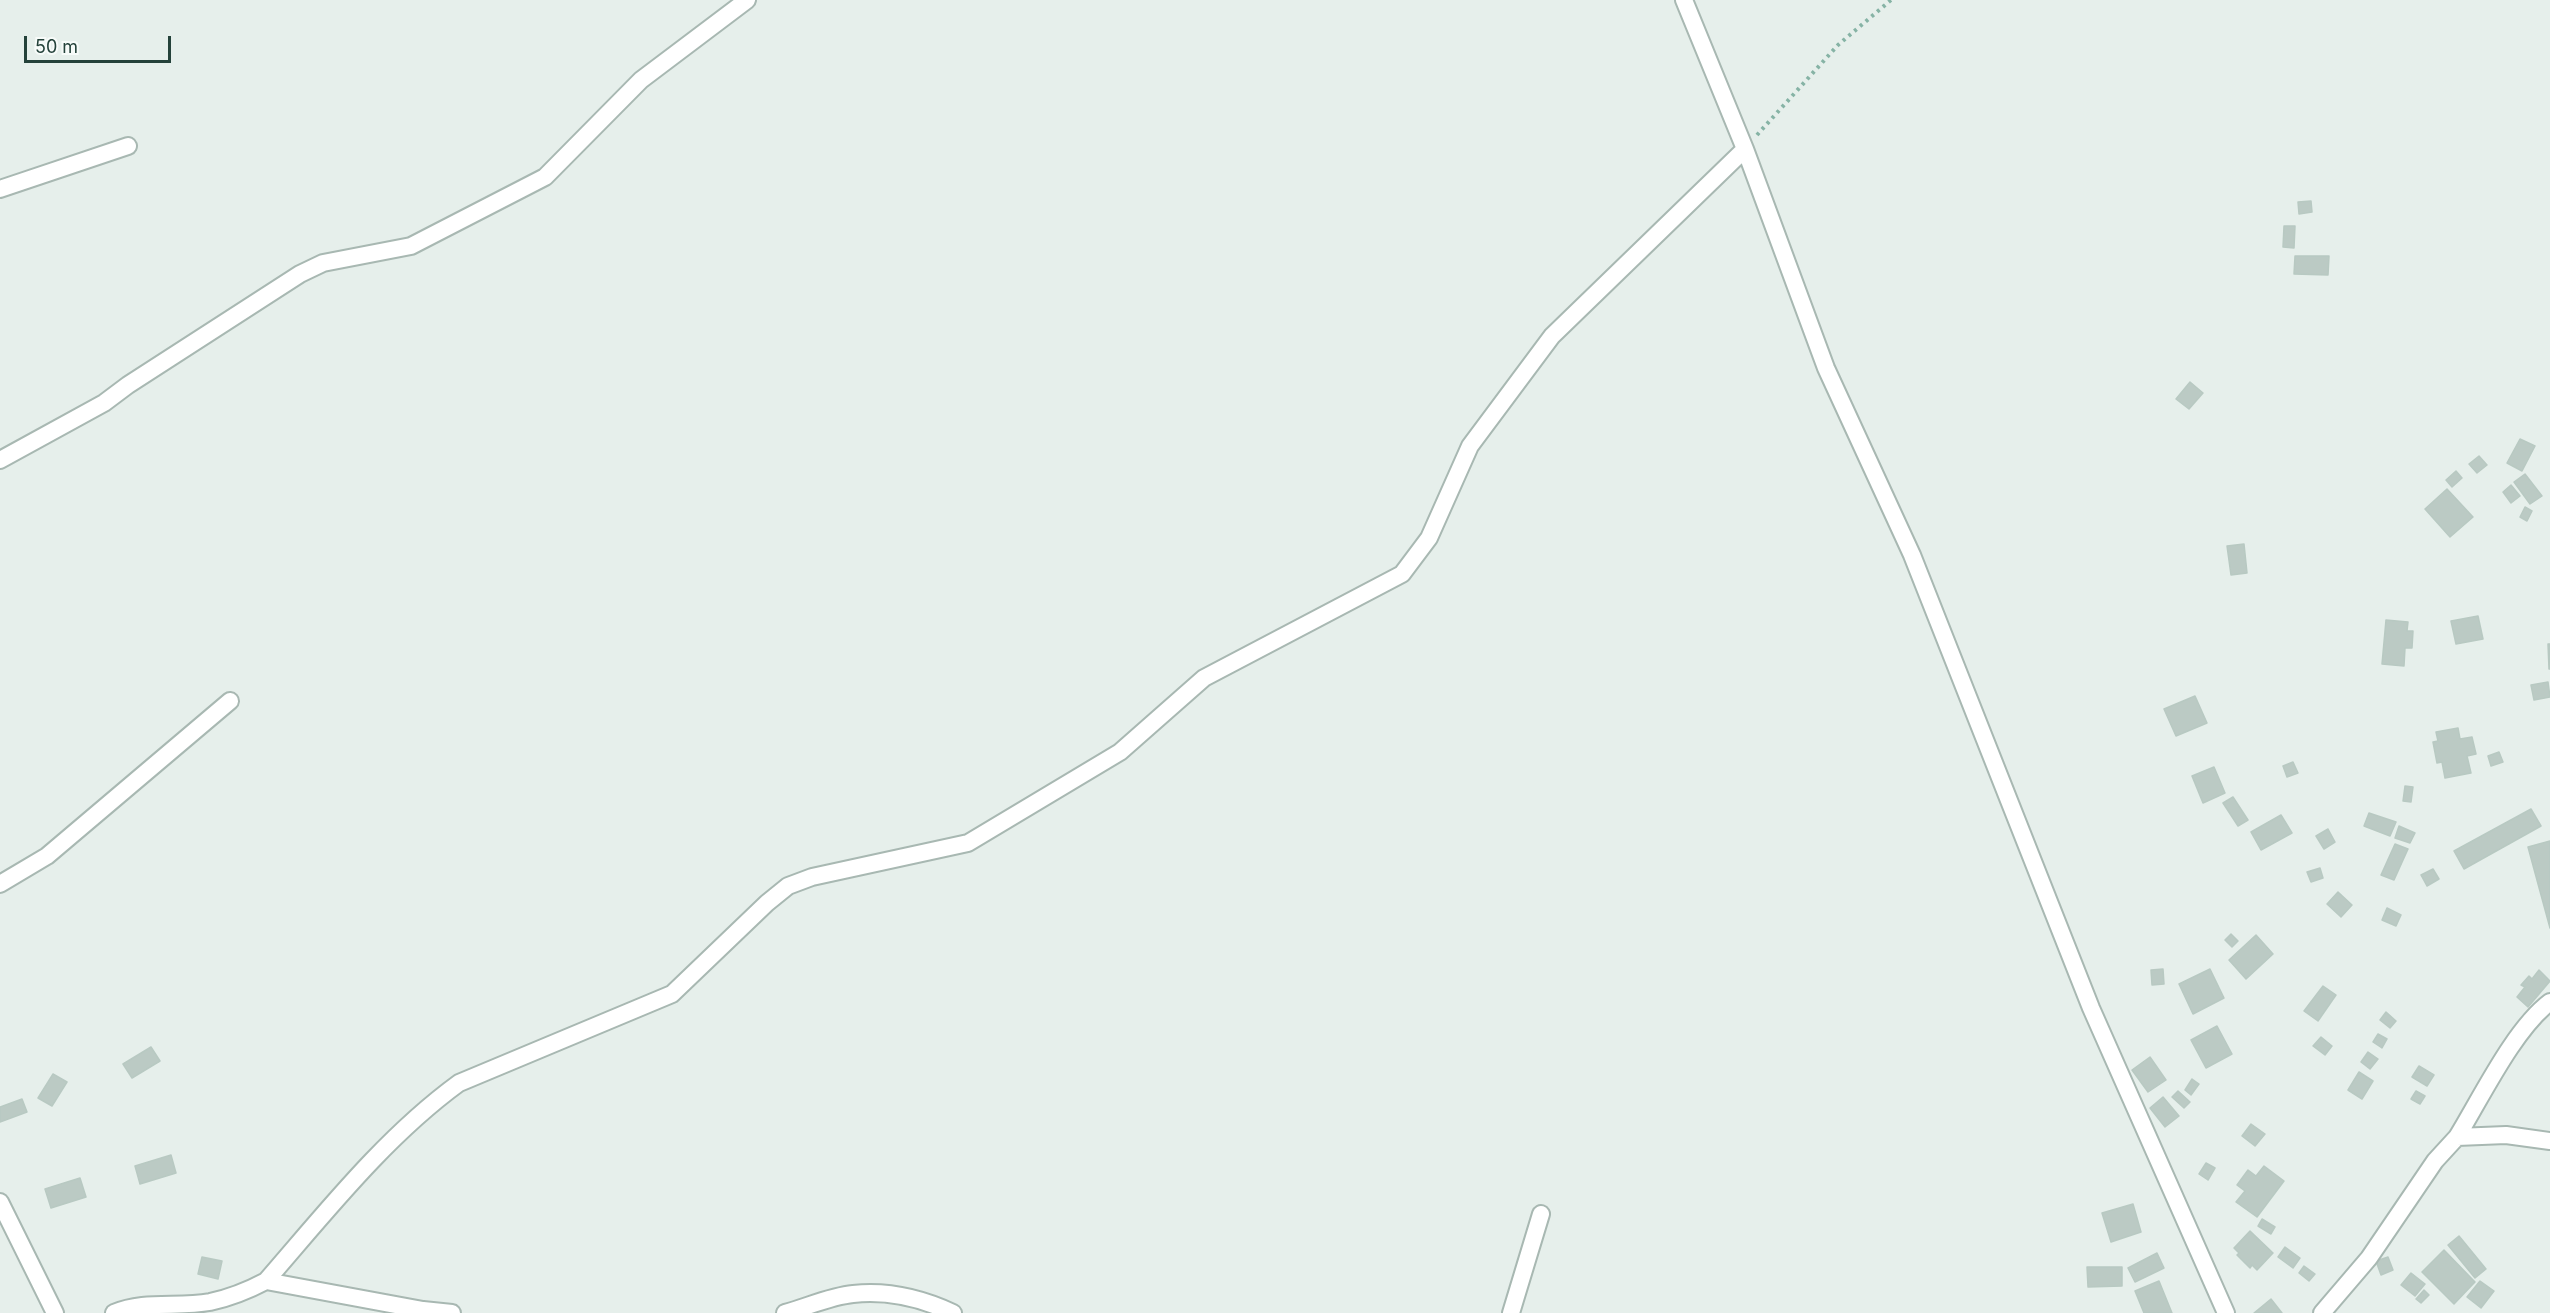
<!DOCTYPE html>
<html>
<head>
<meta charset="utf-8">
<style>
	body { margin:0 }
	#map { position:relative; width:2550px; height:1313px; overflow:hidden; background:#e6efeb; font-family:Inter,sans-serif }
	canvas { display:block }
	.scale { position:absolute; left:24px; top:36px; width:147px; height:27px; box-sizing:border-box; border:3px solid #24423a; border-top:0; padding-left:8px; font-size:18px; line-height:21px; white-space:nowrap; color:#24423a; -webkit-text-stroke:4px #f7fbf9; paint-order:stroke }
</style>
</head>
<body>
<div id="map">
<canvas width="2550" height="1313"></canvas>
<div class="scale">50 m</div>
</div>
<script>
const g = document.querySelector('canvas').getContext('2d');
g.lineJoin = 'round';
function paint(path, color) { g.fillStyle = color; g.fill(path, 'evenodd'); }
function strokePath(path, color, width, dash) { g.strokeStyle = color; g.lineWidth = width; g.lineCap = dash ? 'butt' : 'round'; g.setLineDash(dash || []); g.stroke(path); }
const building = new Path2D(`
	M2311,201L2312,212L2299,214L2298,202Z
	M2284,226H2295L2294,248L2283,247Z
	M2295,256H2329L2328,275L2294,274Z
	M2190,382L2203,393L2189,409L2176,399Z
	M2520,439L2535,446L2522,471L2507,463Z
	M2479,456L2487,465L2477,473L2469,464Z
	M2456,471L2462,478L2452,487L2446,480Z
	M2525,474L2542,496L2530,504L2514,482Z
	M2511,485L2520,496L2511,503L2503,492Z
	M2447,489L2473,517L2450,537L2425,509Z
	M2525,507L2532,511L2527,521L2520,517Z
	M2244,544L2247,573L2231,575L2227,546Z
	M2478,616L2483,639L2456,644L2451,621Z
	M2386,620L2408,622L2407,631H2413L2412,648H2405L2404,666L2382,664Z
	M2548,644H2550V669H2549Z
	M2548,682L2550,697L2534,700L2531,685Z
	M2195,696L2207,723L2176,736L2164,709Z
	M2458,728L2460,739L2472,737L2476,754L2467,756L2471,773L2445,778L2442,762L2437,763L2433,742L2438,741L2436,732Z
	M2499,752L2503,762L2491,766L2488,756Z
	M2293,762L2298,773L2287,777L2283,766Z
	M2214,767L2225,793L2203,803L2192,776Z
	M2405,786L2413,787L2411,802L2403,801Z
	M2233,797L2248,820L2238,826L2223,803Z
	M2531,809L2541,826L2464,869L2454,851Z
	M2369,813L2396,822L2390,836L2364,826Z
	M2281,815L2292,833L2261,850L2251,832Z
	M2399,826L2415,833L2410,843L2395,838Z
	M2328,829L2335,842L2324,849L2316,836Z
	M2550,841V928L2528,847Z
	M2395,844L2408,849L2394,880L2381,875Z
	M2320,868L2323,878L2311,882L2307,872Z
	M2433,869L2439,879L2427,886L2421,875Z
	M2338,892L2352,905L2341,917L2327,904Z
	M2387,908L2401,915L2396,926L2382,920Z
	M2231,934L2238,941L2232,947L2225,940Z
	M2256,935L2273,954L2246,979L2229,960Z
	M2163,969L2164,984L2152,985L2151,970Z
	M2210,969L2224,998L2193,1014L2179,984Z
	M2539,970L2550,981L2528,1007L2517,997L2525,987L2521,985L2529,976L2532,979Z
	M2323,986L2336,995L2318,1021L2304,1011Z
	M2386,1012L2396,1021L2390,1028L2380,1020Z
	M2217,1026L2232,1054L2206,1068L2191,1040Z
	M2378,1034L2387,1039L2382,1048L2373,1042Z
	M2321,1037L2332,1046L2325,1055L2313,1046Z
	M151,1047L160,1061L132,1078L123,1064Z
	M2368,1052L2378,1059L2370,1069L2361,1062Z
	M2150,1057L2166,1080L2148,1092L2132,1070Z
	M2419,1066L2434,1075L2427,1086L2412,1077Z
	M2359,1072L2373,1081L2362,1099L2348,1090Z
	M53,1074L67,1082L52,1106L38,1098Z
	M2192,1079L2199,1084L2191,1095L2185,1090Z
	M2178,1091L2190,1102L2184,1108L2172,1097Z
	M2416,1091L2425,1096L2420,1104L2411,1099Z
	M2163,1097L2179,1116L2165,1127L2150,1108Z
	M22,1099L27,1112L0,1122V1107Z
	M2251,1124L2265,1134L2255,1146L2242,1136Z
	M171,1155L176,1173L140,1184L135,1166Z
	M2206,1163L2215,1168L2208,1180L2199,1174Z
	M2264,1166L2284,1181L2257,1217L2236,1202L2245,1191L2237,1185L2248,1170L2256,1176Z
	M80,1178L86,1197L51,1208L45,1189Z
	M2133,1204L2141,1232L2111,1242L2102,1213Z
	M2262,1219L2275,1227L2271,1234L2258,1226Z
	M2250,1231L2273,1253L2257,1270L2252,1265L2250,1268L2237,1255L2239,1253L2234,1248Z
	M2459,1236L2486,1269L2475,1278L2448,1245Z
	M2285,1247L2300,1258L2293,1268L2278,1257Z
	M2444,1250L2475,1282L2454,1304L2422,1272Z
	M2157,1253L2164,1268L2135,1282L2128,1268Z
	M202,1257L222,1261L218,1279L198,1274Z
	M2388,1257L2393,1270L2381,1275L2376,1261Z
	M2304,1266L2315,1274L2309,1281L2299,1273Z
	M2087,1267H2122V1286L2088,1287Z
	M2411,1273L2425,1284L2415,1296L2401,1285Z
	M2159,1281L2172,1313H2144L2135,1291Z
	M2480,1281L2494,1291L2481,1308L2467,1297Z
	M2424,1290L2429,1295L2421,1303L2416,1299Z
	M2271,1299L2282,1313H2254Z`);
paint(building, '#bbcac4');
strokePath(building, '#b8c9c2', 1.5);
const minor = new Path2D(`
	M1684,0L1745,149L1826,368L1912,555L2091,1008L2226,1313
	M0,189L128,146
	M0,460L104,403L128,385L300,274L323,263L411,246L545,177L641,80L747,0
	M0,884L47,856L230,701
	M2457,1137C2481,1098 2514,1029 2550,1002
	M0,1202L55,1313
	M266,1281L423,1310L452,1313
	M114,1313C145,1300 177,1308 210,1302C229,1298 249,1290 266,1281C326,1212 385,1137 459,1083L672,994L767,903L788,886L812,877L968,843L1120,752L1204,678L1402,574L1429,538L1470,446L1552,336L1745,149
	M785,1313C807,1307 831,1296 853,1294C889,1290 921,1298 953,1313
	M1511,1313L1541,1214
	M2322,1313L2369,1258L2435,1161L2457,1137L2506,1135L2550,1141`);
strokePath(minor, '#a8b8b2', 20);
strokePath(new Path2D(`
	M1757,135L1838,45L1891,0`), '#86b3a5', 4, [3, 4.5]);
strokePath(minor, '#fff', 16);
</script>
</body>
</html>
